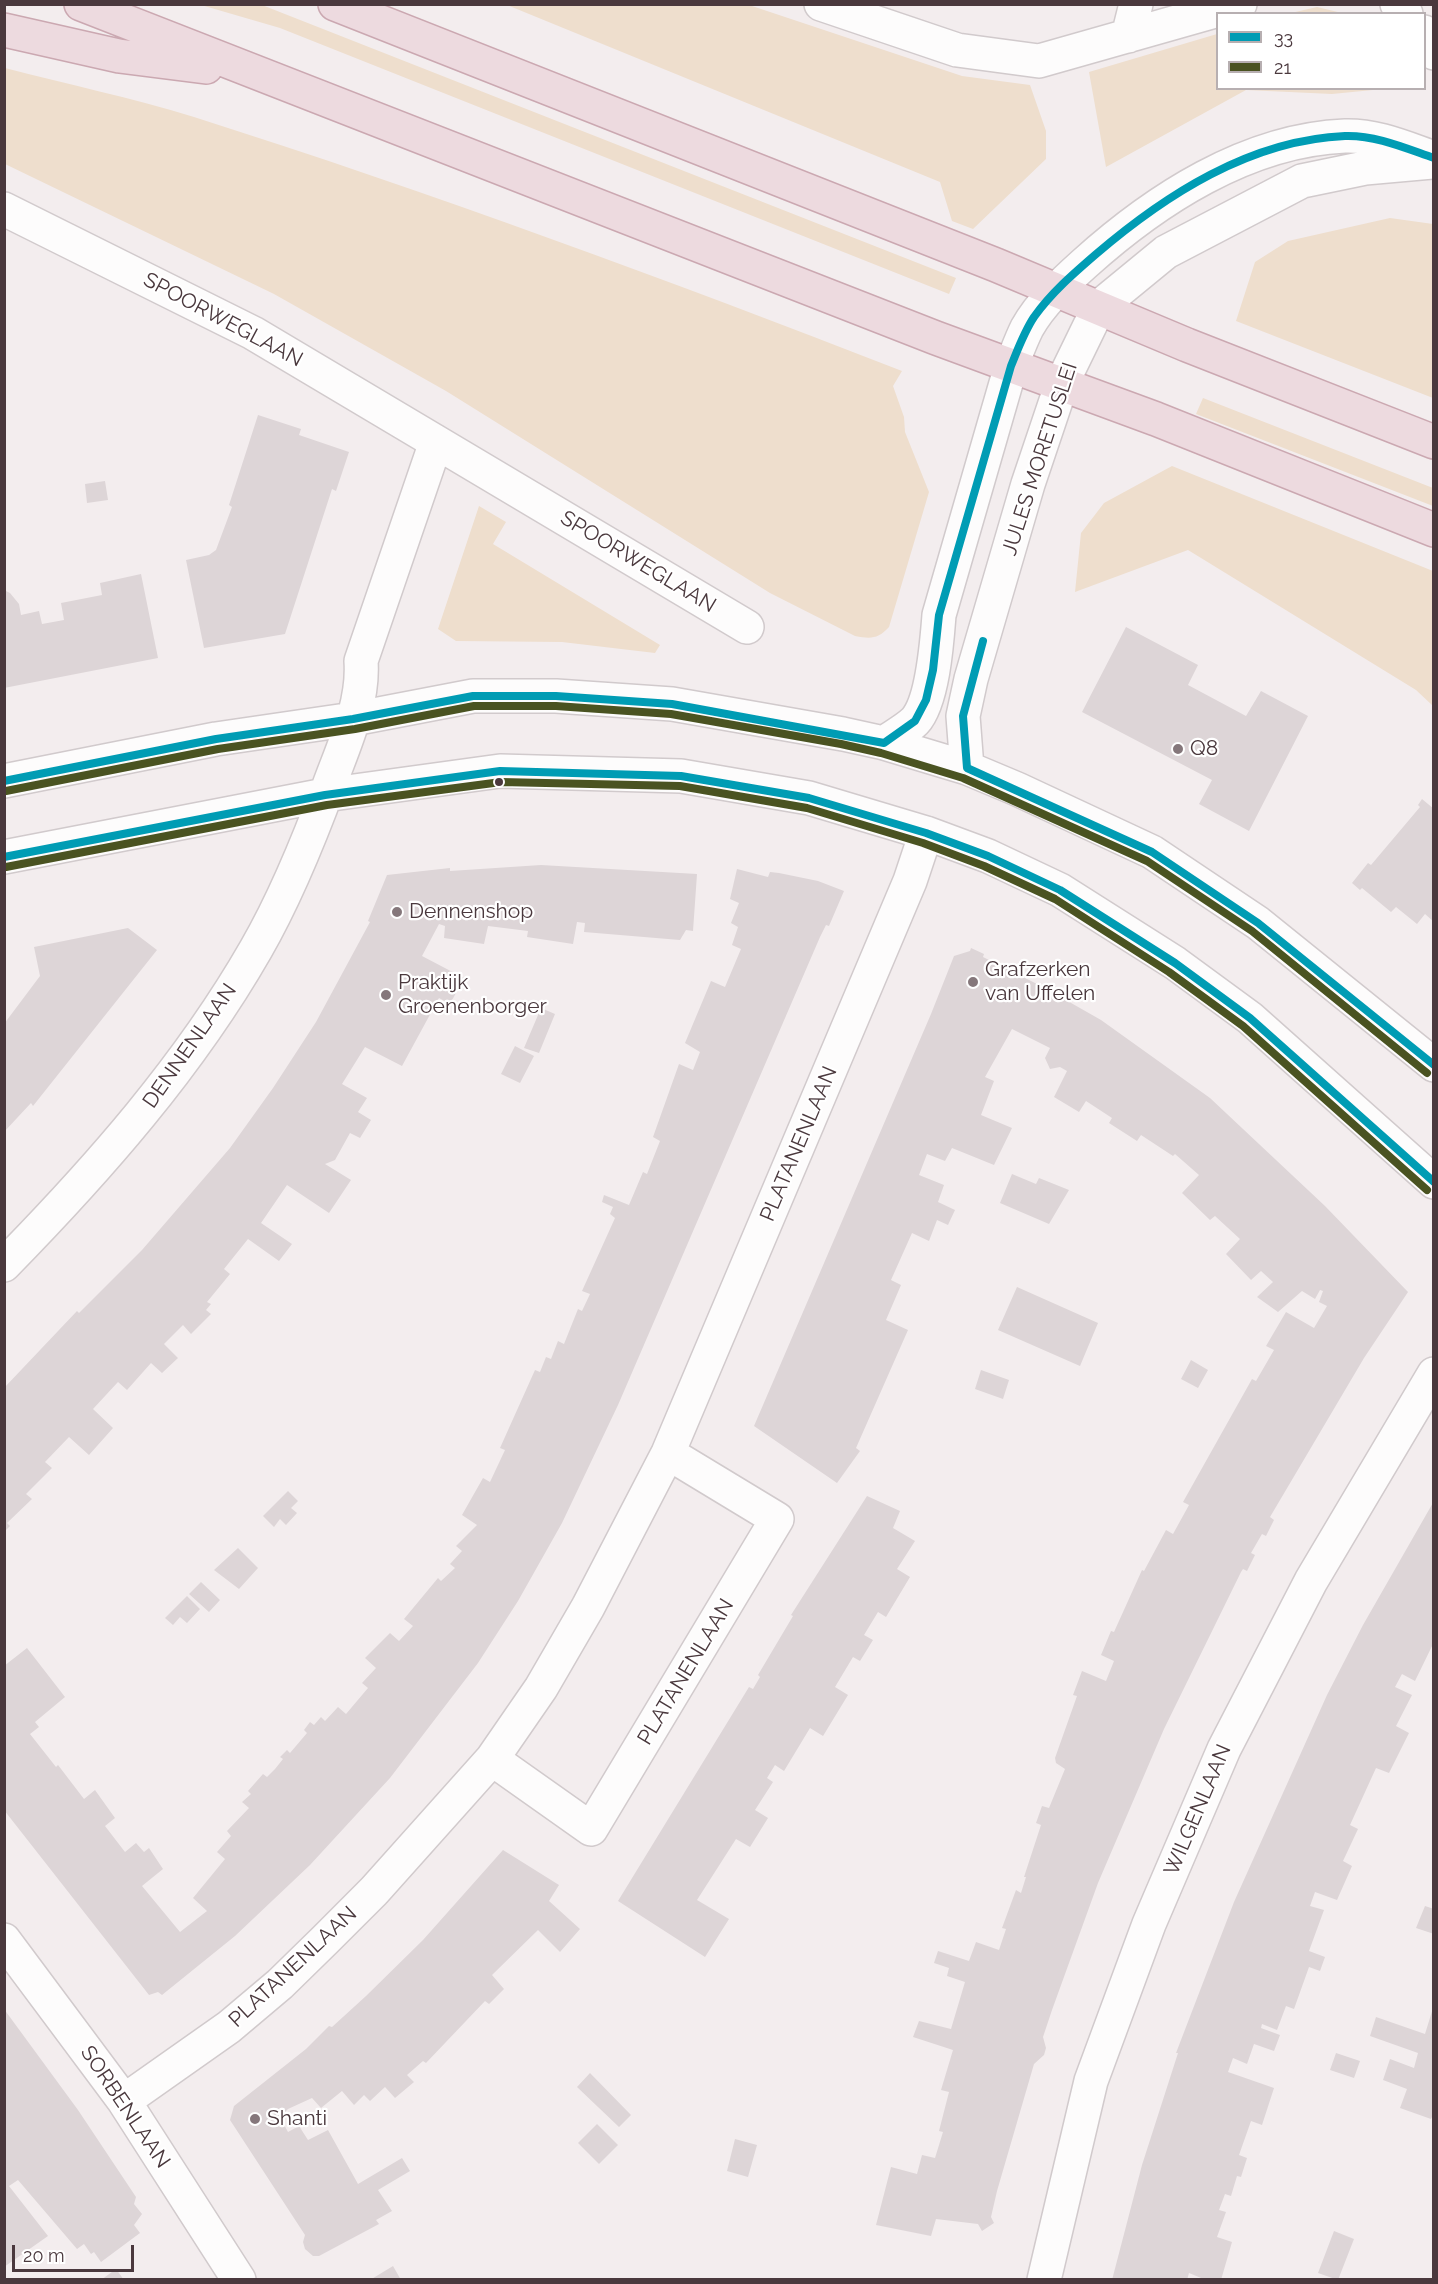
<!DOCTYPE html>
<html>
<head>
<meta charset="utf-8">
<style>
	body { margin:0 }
	#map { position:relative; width:1438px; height:2284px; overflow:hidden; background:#f3edee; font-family:Raleway,sans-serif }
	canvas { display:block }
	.frame { position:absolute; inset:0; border:6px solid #4a383d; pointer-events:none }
	.legend { position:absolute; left:1216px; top:12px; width:210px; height:78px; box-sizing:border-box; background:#fff; border:2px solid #b7afb1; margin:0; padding:8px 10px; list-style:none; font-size:18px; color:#4a383d }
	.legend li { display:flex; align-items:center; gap:12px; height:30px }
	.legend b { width:30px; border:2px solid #b7afb1 }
	.scale { position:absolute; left:12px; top:2245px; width:122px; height:27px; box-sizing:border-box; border:3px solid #4a383d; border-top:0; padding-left:8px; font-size:18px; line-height:21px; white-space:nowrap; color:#4a383d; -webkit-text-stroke:4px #fff; paint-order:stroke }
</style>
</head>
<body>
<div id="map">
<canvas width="1438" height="2284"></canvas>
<div class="frame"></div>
<ul class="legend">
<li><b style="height:8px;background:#009cb4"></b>33</li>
<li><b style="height:8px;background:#4a5321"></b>21</li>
</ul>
<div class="scale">20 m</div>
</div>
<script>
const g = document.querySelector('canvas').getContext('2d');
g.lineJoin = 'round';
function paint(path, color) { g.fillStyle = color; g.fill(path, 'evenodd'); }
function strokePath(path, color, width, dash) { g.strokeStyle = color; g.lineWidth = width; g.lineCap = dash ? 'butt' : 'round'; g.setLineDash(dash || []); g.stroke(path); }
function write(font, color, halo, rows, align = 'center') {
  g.font = font + ' Raleway,sans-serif'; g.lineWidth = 4.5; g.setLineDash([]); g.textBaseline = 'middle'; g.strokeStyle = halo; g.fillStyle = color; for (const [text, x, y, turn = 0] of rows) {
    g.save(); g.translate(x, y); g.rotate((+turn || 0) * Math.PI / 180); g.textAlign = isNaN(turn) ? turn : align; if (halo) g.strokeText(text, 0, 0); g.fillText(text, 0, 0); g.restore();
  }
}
paint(new Path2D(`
	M201,5H262L956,278L949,294L280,28Z
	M507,5H749L962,76L1030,85L1046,131V159L973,229L952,221L940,182Z
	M1317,7L1342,13H1291Z
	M1217,34L1218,88L1383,89L1332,94L1246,90L1106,167L1089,72Z
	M5,68C67,84 132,98 194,117C433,193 668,280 902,371L893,386L904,417L905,432L929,492L889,627C878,639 871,639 855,636L770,593L446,391L274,294L5,164Z
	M1390,218L1433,224V398L1236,321L1255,262L1288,241Z
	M1203,398L1433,488V506L1196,414Z
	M1172,466L1433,571V706L1416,690L1188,550L1075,592L1081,533L1104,503Z
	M479,506L506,522L493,544L660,645L655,653L562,642L456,641L438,629Z`), '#eedecd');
paint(new Path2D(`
	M258,415L301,429L299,435L349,452L336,491L332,489L285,634L204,648L186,560L209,555L216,550L232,507L229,505Z
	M105,481L108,500L87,503L85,484Z
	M141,574L158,658L4,688V590L10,593L19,604L21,615L39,611L42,624L64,620L61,603L102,595L100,583Z
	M1126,627L1198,665L1188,685L1246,716L1261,691L1308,716L1249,831L1199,804L1212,780L1082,712Z
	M1422,799L1434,809V922L1425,914L1417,924L1396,907L1391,912L1362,888L1360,890L1352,883L1368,863L1371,865L1420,807L1418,805Z
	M541,865L697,874L693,931L686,930L680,940L584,932L585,923L577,922L573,944L527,937L528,931L488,926L484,944L444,938L445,926L439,924L422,956L464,978L450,1004L439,998L402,1066L365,1047L342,1084L367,1098L358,1112L371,1120L360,1138L350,1133L335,1160L325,1164L351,1180L329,1213L287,1185L261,1223L292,1244L279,1261L248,1239L224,1269L230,1274L207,1302L211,1304L206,1310L211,1314L191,1334L183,1325L164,1344L178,1358L162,1373L151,1363L127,1390L118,1382L93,1409L113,1428L89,1455L69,1437L45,1462L52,1468L26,1494L32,1499L7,1523L10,1526L4,1532V1388L77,1311L79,1313L142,1250L230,1148L273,1088L316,1022L370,922L368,921L387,875L450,868V871Z
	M737,869L768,877L770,872L779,873L818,881L844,891L829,926L826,925L820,937L618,1405L562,1523L518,1601L478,1663L390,1778L310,1865L235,1936L162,1995L158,1992L149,1995L4,1810V1666L27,1648L65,1697L35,1722L39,1727L30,1734L56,1767L58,1765L84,1799L95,1790L115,1818L105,1826L125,1852L136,1843L144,1852L149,1848L163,1869L142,1886L180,1932L207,1911L193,1898L225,1859L217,1852L231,1836L227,1831L249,1808L242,1802L251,1794L248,1791L263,1774L267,1777L275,1769L283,1759L280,1757L287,1750L290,1753L307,1733L304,1730L310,1722L314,1725L321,1717L325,1721L338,1707L346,1714L368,1688L362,1683L376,1668L365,1658L390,1633L399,1641L413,1626L404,1619L438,1578L441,1581L455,1568L450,1564L462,1551L456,1546L477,1525L462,1515L483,1478L490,1482L505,1450L500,1448L535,1370L540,1372L546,1357L551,1359L558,1341L564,1344L578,1309L582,1311L590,1294L582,1291L615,1218L610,1214L613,1207L602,1202L604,1195L629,1205L643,1172L647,1174L660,1141L653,1137L679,1064L693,1070L700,1052L685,1043L711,981L725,987L741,949L732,945L738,927L731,923L739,903L730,899Z
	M128,928L157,950L33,1106L31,1103L4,1132V1024L40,976L34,947Z
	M971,948L984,954L983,957L1043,987L1101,1020L1210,1098L1325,1206L1408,1292L1364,1358L1270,1517L1274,1520L1266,1536L1262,1534L1251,1553L1255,1555L1247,1571L1243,1569L1241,1572L1164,1729L1098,1883L1052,2010L1043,2037L1046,2048L1044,2055L1034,2064L997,2191L991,2217L994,2223L982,2231L978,2224L936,2219L931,2236L876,2225L891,2167L917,2174L922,2155L935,2158L943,2132L939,2131L949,2092L941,2090L953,2050L913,2037L919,2021L951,2029L965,1982L947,1976L949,1968L934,1963L938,1951L969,1961L976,1942L999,1950L1006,1929L1002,1928L1016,1890L1021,1893L1026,1877H1024L1041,1825L1036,1823L1042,1806L1049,1808L1065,1769L1056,1763L1055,1758L1077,1696L1073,1695L1082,1671L1106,1681L1114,1661L1101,1655L1111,1631L1114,1632L1142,1570L1144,1571L1166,1530L1173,1534L1189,1505L1183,1502L1252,1379L1256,1381L1274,1350L1266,1346L1286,1312L1314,1328L1327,1306L1319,1302L1323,1291L1320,1290L1315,1299L1302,1291L1278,1312L1257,1297L1273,1282L1261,1271L1251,1280L1226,1254L1240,1239L1215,1216L1210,1220L1182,1193L1199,1175L1175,1154L1173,1156L1141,1135L1137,1141L1109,1123L1112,1118L1086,1101L1079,1112L1054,1097L1067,1071L1060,1067L1050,1069L1045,1058L1050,1048L1012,1029L985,1077L994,1081L981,1115L1012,1128L994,1165L952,1148L945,1161L927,1154L919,1175L944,1185L938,1202L955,1210L948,1225L937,1220L929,1241L912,1233L891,1280L901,1285L886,1320L908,1330L856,1448L860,1451L837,1483L754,1426L931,1014L954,956L970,951Z
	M541,1008L555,1014L539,1053L524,1048Z
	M515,1046L534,1056L520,1083L501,1074Z
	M1012,1174L1036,1184L1039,1178L1069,1190L1049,1224L1000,1203Z
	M1017,1287L1098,1323L1080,1366L998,1330Z
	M1191,1360L1208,1370L1198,1388L1181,1379Z
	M981,1370L1009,1380L1003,1399L975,1389Z
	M288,1491L298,1501L291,1508L297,1513L286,1525L280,1519L274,1527L263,1516Z
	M867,1496L900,1511L893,1528L915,1541L897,1569L910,1577L886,1617L878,1612L864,1635L873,1640L860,1661L853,1657L835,1687L848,1695L823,1736L810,1728L784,1771L775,1765L767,1778L773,1782L755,1810L768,1818L750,1847L736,1839L697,1900L729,1919L705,1957L618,1901L749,1687L753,1689L760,1677L758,1675L793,1616L791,1615Z
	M1434,1501V1642L1415,1681L1402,1674L1395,1687L1412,1695L1396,1726L1409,1733L1389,1773L1376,1768L1350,1825L1358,1829L1343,1861L1352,1866L1337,1900L1315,1892L1310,1906L1324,1910L1309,1951L1325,1957L1320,1971L1309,1967L1294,2009L1286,2006L1277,2030L1262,2024L1261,2028L1280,2035L1274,2051L1254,2044L1247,2064L1233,2058L1228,2072L1274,2088L1262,2125L1251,2121L1239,2155L1247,2158L1241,2177L1237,2176L1231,2196L1225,2194L1219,2210L1226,2212L1217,2237L1232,2242L1221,2280H1206L1189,2273L1187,2280H1112L1142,2165L1178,2053H1176L1234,1902L1327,1695L1363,1625Z
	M238,1548L258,1568L239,1589L214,1570Z
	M201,1582L220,1600L209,1612L189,1594Z
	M187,1596L200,1609L187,1623L180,1617L173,1625L165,1618Z
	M503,1850L559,1885L549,1901L580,1929L560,1952L538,1930L492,1975L504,1989L489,2004L485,2001L426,2063L423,2061L407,2075L414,2082L395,2098L385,2087L370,2101L364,2095L354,2105L342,2091L321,2108L312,2098L288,2109L280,2117L288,2132L299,2126L308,2140L328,2130L358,2184L402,2158L410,2171L378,2190L392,2211L376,2220L379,2224L319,2256H313L305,2249L303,2242L305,2235L230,2120L234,2106L306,2049L329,2026L332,2027L366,1996L423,1940Z
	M1425,1906L1434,1909V1934L1416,1928Z
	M1433,2008L1434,2113L1431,2119L1400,2108L1407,2089L1383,2080L1390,2059L1414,2068L1418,2053L1370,2036L1376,2017L1425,2034Z
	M4,2009L78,2110L136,2197L134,2204L142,2214L134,2225L140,2233L101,2262L94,2252L91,2254L84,2244L77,2249L18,2180L9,2186L48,2236L4,2267Z
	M1336,2053L1360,2061L1354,2078L1330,2070Z
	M590,2073L631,2115L619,2127L577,2087Z
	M597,2124L618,2145L599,2164L578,2143Z
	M735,2139L757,2145L748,2177L727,2171Z
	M1334,2231L1354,2239L1338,2280L1318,2273Z
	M393,2266L401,2280H370Z
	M116,2269L124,2280H101Z`), '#ddd5d7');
const minor = new Path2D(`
	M821,4L957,50L1039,61L1240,4
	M1397,4L1406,14
	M1424,32L1434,53
	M1128,36L1136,4
	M4,209L253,333L747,627
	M884,743C894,736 907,729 915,721C933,701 937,641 939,615L1011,366C1016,354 1021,340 1027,328C1041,303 1063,283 1084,264C1155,200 1247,140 1345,136C1376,135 1405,148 1434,158
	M967,768L963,716L971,679L1028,484L1062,383L1099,307L1166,252L1302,181L1365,168L1432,162
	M4,781L216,739L353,719L473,696H556L672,704L843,734L884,743L967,768L1017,789L1152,852L1258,923L1434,1065
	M4,857L325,795L500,771L681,776L809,798L926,833L988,856L1060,890L1175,963L1250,1018L1434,1182
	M4,1265C98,1169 189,1066 256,949C286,897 309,840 330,783C344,745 364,703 361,661L436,442
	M492,1759L591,1829L777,1519L668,1453
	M4,1940L124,2101L239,2280
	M124,2101L229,2027L280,1984L325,1940L374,1891L492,1759L541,1688L588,1607L668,1453L910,881L926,833
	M1044,2280L1091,2081L1149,1924L1224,1749L1311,1581L1434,1374`);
const highway = new Path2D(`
	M81,4L936,338L1156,419L1434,530
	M335,4L996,265L1187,345L1434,442
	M4,30L119,56L206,67`);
strokePath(minor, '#d1cacc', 36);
strokePath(highway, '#cba8b1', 36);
strokePath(minor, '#fdfcfc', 33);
strokePath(highway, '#eddadf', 33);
strokePath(new Path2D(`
	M983,641L963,716L967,768L1152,852L1258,923L1434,1065
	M4,781L216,739L353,719L473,696H556L672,704L884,743L915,721L926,700L933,670L939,615L1011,366C1018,349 1024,332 1034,317C1051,293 1073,274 1095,255C1165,195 1250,140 1345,136C1376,135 1405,148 1434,158
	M4,857L325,795L500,771L681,776L809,798L926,833L988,856L1060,890L1175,963L1250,1018L1434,1182`), '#009cb4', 8);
strokePath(new Path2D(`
	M6,791L218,749L355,729L474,706H556L671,714L841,744L881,753L963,778L1147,861L1252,931L1427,1073
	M6,867L327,805L501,782L680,786L807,808L923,843L984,866L1055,899L1169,972L1243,1026L1427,1190`), '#4a5321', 8);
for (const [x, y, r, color] of [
	[1178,749,6,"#85777b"],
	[499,782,5,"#4a383d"],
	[397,912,6,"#85777b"],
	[973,982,6,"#85777b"],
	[386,995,6,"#85777b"],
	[255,2119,6,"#85777b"]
]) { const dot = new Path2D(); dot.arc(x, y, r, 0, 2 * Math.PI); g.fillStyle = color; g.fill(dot); strokePath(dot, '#fff', 2); }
write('21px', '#4a383d', '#fff', [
	["SPOORWEGLAAN",223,320,28],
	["JULES MORETUSLEI",1040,459,-72],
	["SPOORWEGLAAN",638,562,31],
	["DENNENLAAN",190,1046,-55],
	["PLATANENLAAN",799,1144,-67],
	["PLATANENLAAN",686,1672,-59],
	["WILGENLAAN",1198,1810,-67],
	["PLATANENLAAN",293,1967,-43],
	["SORBENLAAN",125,2107,56]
]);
write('21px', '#4a383d', '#fff', [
	["Q8",1190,749],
	["Dennenshop",409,912],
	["Grafzerken",985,970],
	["van Uffelen",985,994],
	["Praktijk",398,983],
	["Groenenborger",398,1007],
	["Shanti",267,2119]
], 'left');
</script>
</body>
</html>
